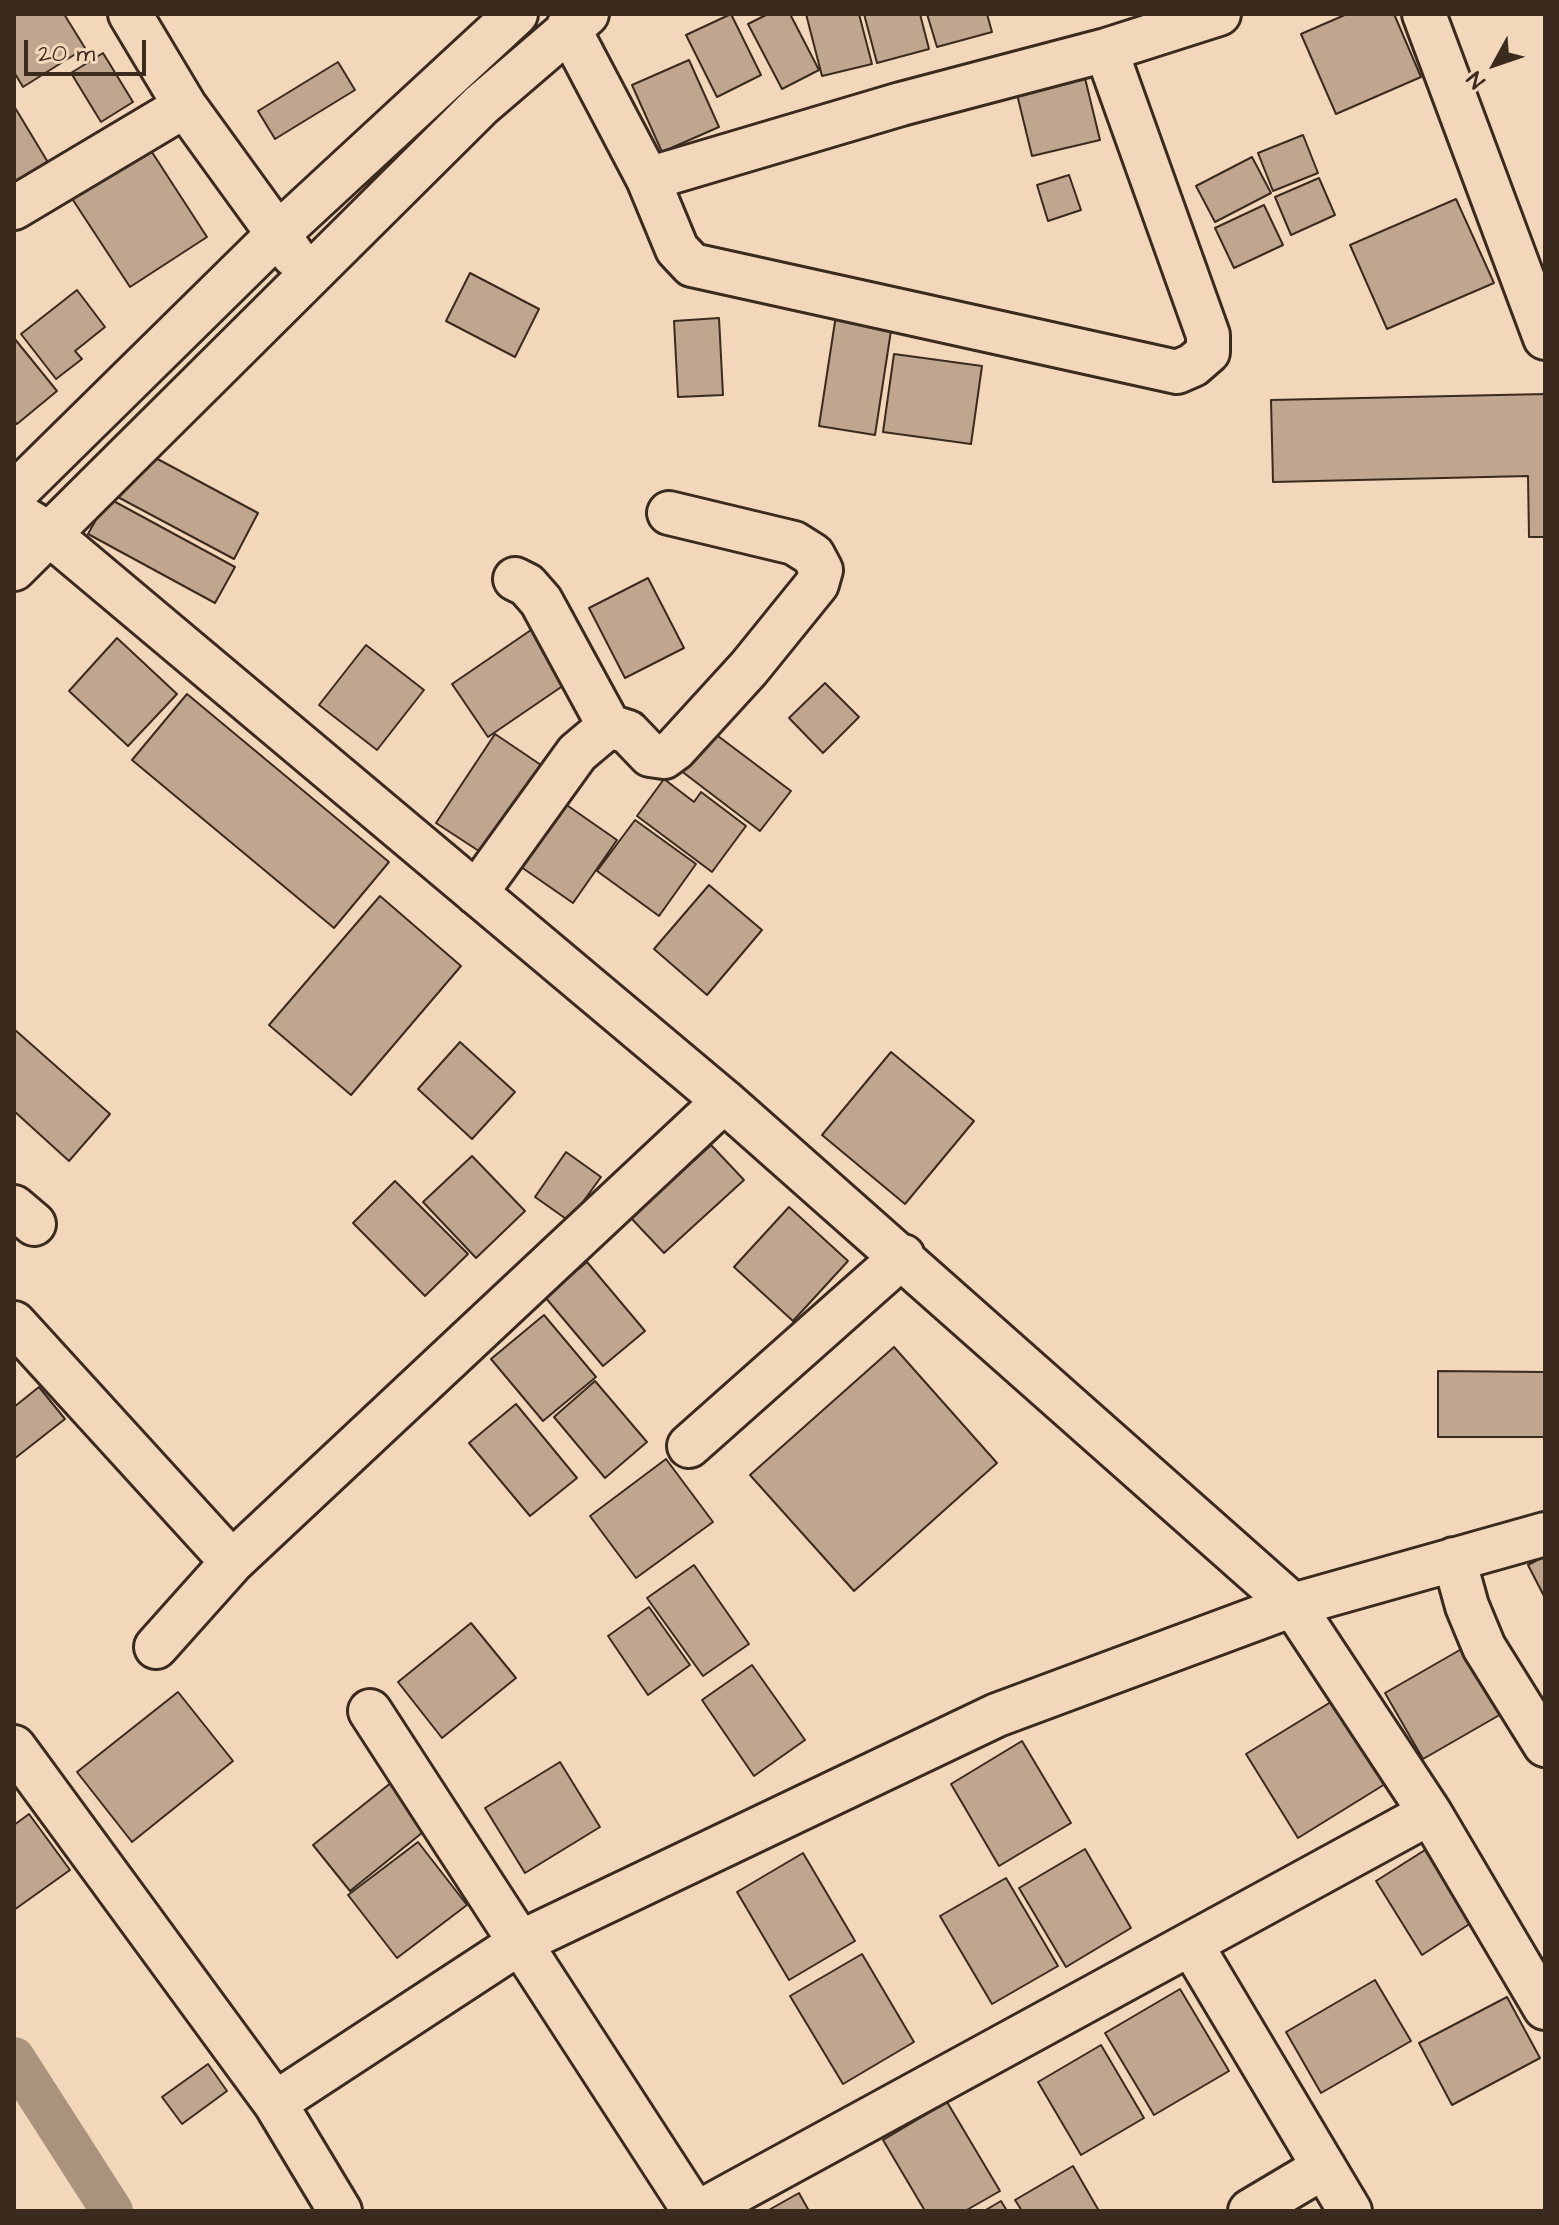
<!DOCTYPE html>
<html>
<head>
<meta charset="utf-8">
<style>
	body { margin:0 }
	#map { position:relative; width:1559px; height:2225px; overflow:hidden; background:#f3d7ba; font-family:"Architects Daughter",sans-serif }
	canvas { display:block }
	.frame { position:absolute; inset:0; border:16px solid #3b2a1e; pointer-events:none }
	.north { position:absolute; left:1455px; top:24px; width:80px; height:80px; -webkit-text-stroke:6px #f3d7ba; paint-order:stroke; rotate:230deg; font-size:22px; font-weight:700; line-height:32px; text-align:center; color:#3b2a1e }
	.north::after { content:''; display:block; margin:auto; width:28px; height:36px; background:#3b2a1e; clip-path:polygon(50% 0,100% 100%,50% 72%,0 100%) }
	.scale { position:absolute; left:24px; top:40px; width:122px; height:36px; box-sizing:border-box; border:4px solid #3b2a1e; border-top:0; padding-left:10px; font-size:24px; line-height:28px; white-space:nowrap; color:#3b2a1e; -webkit-text-stroke:6px #f3d7ba; paint-order:stroke }
</style>
</head>
<body>
<div id="map">
<canvas width="1559" height="2225"></canvas>
<div class="frame"></div>
<div class="north">N</div>
<div class="scale">20 m</div>
</div>
<script>
const g = document.querySelector('canvas').getContext('2d');
g.lineJoin = 'round';
function strokePath(path, color, width, dash) { g.strokeStyle = color; g.lineWidth = width; g.lineCap = dash ? 'butt' : 'round'; g.setLineDash(dash || []); g.stroke(path); }
function paint(path, color) { g.fillStyle = color; g.fill(path, 'evenodd'); }
strokePath(new Path2D(`
	M14,2058L112,2211`), '#aa937c', 42);
const building = new Path2D(`
	M14,14H64L85,48L23,87L14,72Z
	M731,14L761,75L717,97L686,35Z
	M768,14H790L819,70L782,89L748,24Z
	M806,14H859L872,64L822,76Z
	M864,14H920L929,49L877,63Z
	M927,14H987L992,32L937,47Z
	M1347,14H1394L1421,77L1336,114L1301,34Z
	M103,53L133,102L101,122L71,73Z
	M689,60L719,127L662,152L632,85Z
	M338,62L355,90L275,139L258,111Z
	M1084,74L1100,140L1032,156L1016,90Z
	M14,106L49,164L14,185Z
	M1303,135L1318,173L1273,191L1258,153Z
	M148,146L207,237L130,287L71,197Z
	M1252,157L1271,193L1215,222L1196,186Z
	M1069,175L1081,210L1048,221L1037,185Z
	M1319,178L1335,215L1291,235L1275,197Z
	M1456,199L1494,283L1387,329L1350,245Z
	M1264,205L1283,245L1234,268L1215,228Z
	M470,273L539,309L515,357L446,321Z
	M77,290L105,327L75,351L82,359L56,379L21,334Z
	M838,302L894,311L875,435L819,426Z
	M719,318L723,395L678,397L674,321Z
	M14,338L57,391L17,424L14,421Z
	M894,354L982,366L971,444L883,432Z
	M1545,394V537H1529L1528,476L1273,482L1271,400Z
	M139,449L258,513L234,559L114,495Z
	M108,498L235,567L215,603L88,534Z
	M648,578L684,648L625,678L589,608Z
	M531,630L567,683L488,737L452,684Z
	M117,638L177,694L128,746L69,691Z
	M366,645L424,690L377,750L319,705Z
	M825,683L859,717L823,753L789,718Z
	M187,694L389,862L334,928L132,760Z
	M710,730L791,791L760,831L680,770Z
	M495,734L544,767L485,855L436,823Z
	M664,779L694,802L701,792L746,826L712,872L637,816Z
	M558,799L617,840L573,903L514,862Z
	M635,820L696,864L659,916L597,871Z
	M709,885L762,930L707,995L654,949Z
	M380,896L461,966L351,1095L269,1025Z
	M14,1029L110,1114L69,1161L14,1111Z
	M460,1042L515,1092L472,1139L418,1089Z
	M891,1052L974,1121L905,1204L822,1135Z
	M711,1145L744,1180L664,1253L631,1218Z
	M566,1152L601,1177L569,1221L535,1197Z
	M472,1156L525,1211L476,1258L423,1202Z
	M395,1181L468,1254L425,1296L353,1223Z
	M789,1207L848,1261L793,1321L734,1267Z
	M587,1262L645,1331L603,1366L545,1297Z
	M544,1315L596,1377L543,1421L491,1359Z
	M894,1347L997,1463L854,1591L750,1475Z
	M1438,1371L1545,1372V1437H1438Z
	M595,1381L647,1442L605,1478L554,1417Z
	M39,1387L65,1419L14,1459V1407Z
	M516,1404L577,1478L530,1516L469,1443Z
	M666,1459L713,1522L636,1578L590,1516Z
	M1545,1556V1598L1528,1565Z
	M694,1565L749,1644L703,1676L647,1598Z
	M649,1607L690,1665L648,1695L608,1636Z
	M471,1623L516,1678L442,1738L398,1682Z
	M1465,1647L1503,1713L1423,1759L1385,1693Z
	M752,1665L805,1740L754,1776L702,1700Z
	M178,1692L233,1761L132,1842L77,1772Z
	M1339,1697L1390,1781L1298,1838L1246,1754Z
	M1022,1741L1071,1823L999,1866L951,1784Z
	M560,1762L600,1827L525,1873L485,1808Z
	M397,1778L433,1824L350,1891L313,1845Z
	M29,1814L70,1870L14,1910V1825Z
	M418,1842L467,1905L397,1958L348,1895Z
	M1085,1849L1131,1928L1066,1967L1019,1888Z
	M1425,1850L1471,1923L1422,1955L1376,1881Z
	M803,1853L855,1941L789,1980L737,1892Z
	M1006,1878L1058,1966L992,2004L940,1916Z
	M862,1954L914,2042L843,2084L790,1996Z
	M1375,1980L1411,2041L1321,2093L1286,2032Z
	M1180,1989L1229,2071L1154,2115L1105,2033Z
	M1507,1997L1540,2058L1452,2105L1419,2043Z
	M1101,2045L1144,2118L1081,2155L1038,2082Z
	M208,2064L227,2091L182,2124L162,2097Z
	M947,2102L1000,2191L965,2211H925L883,2140Z
	M1073,2166L1099,2211H1022L1015,2200Z
	M799,2193L809,2211H767Z
	M1001,2201L1007,2211H984Z`);
paint(building, '#c0a68f');
strokePath(building, '#3b2a1e', 2);
const minor = new Path2D(`
	M130,14L185,106L293,255
	M1424,14L1545,338
	M568,27L648,179L677,249L692,265L1177,372L1193,365L1208,352V335L1106,50L1219,14
	M648,179L901,104L1106,50
	M14,208L185,106
	M14,494L278,234L516,14
	M14,512L48,533L724,1101L1293,1605L1430,1813L1545,2008
	M14,569L481,105L587,14
	M515,579L527,585L541,601L609,726
	M476,893L577,753L609,726L628,732L650,755L664,757L675,749L749,668L817,584L821,570L813,555L794,543L669,513
	M14,1207L34,1224
	M14,1323L232,1562
	M689,1446L903,1256
	M1454,1559L1467,1606L1484,1647L1545,1745
	M156,1647L232,1562L724,1101
	M370,1711L694,2211
	M14,1747L275,2103L340,2211
	M1191,1944L1350,2211
	M275,2103L521,1942L997,1715L1293,1605L1545,1534
	M701,2211L1430,1813
	M1250,2211L1324,2167`);
strokePath(minor, '#3b2a1e', 48);
strokePath(minor, '#f3d7ba', 42);
</script>
</body>
</html>
